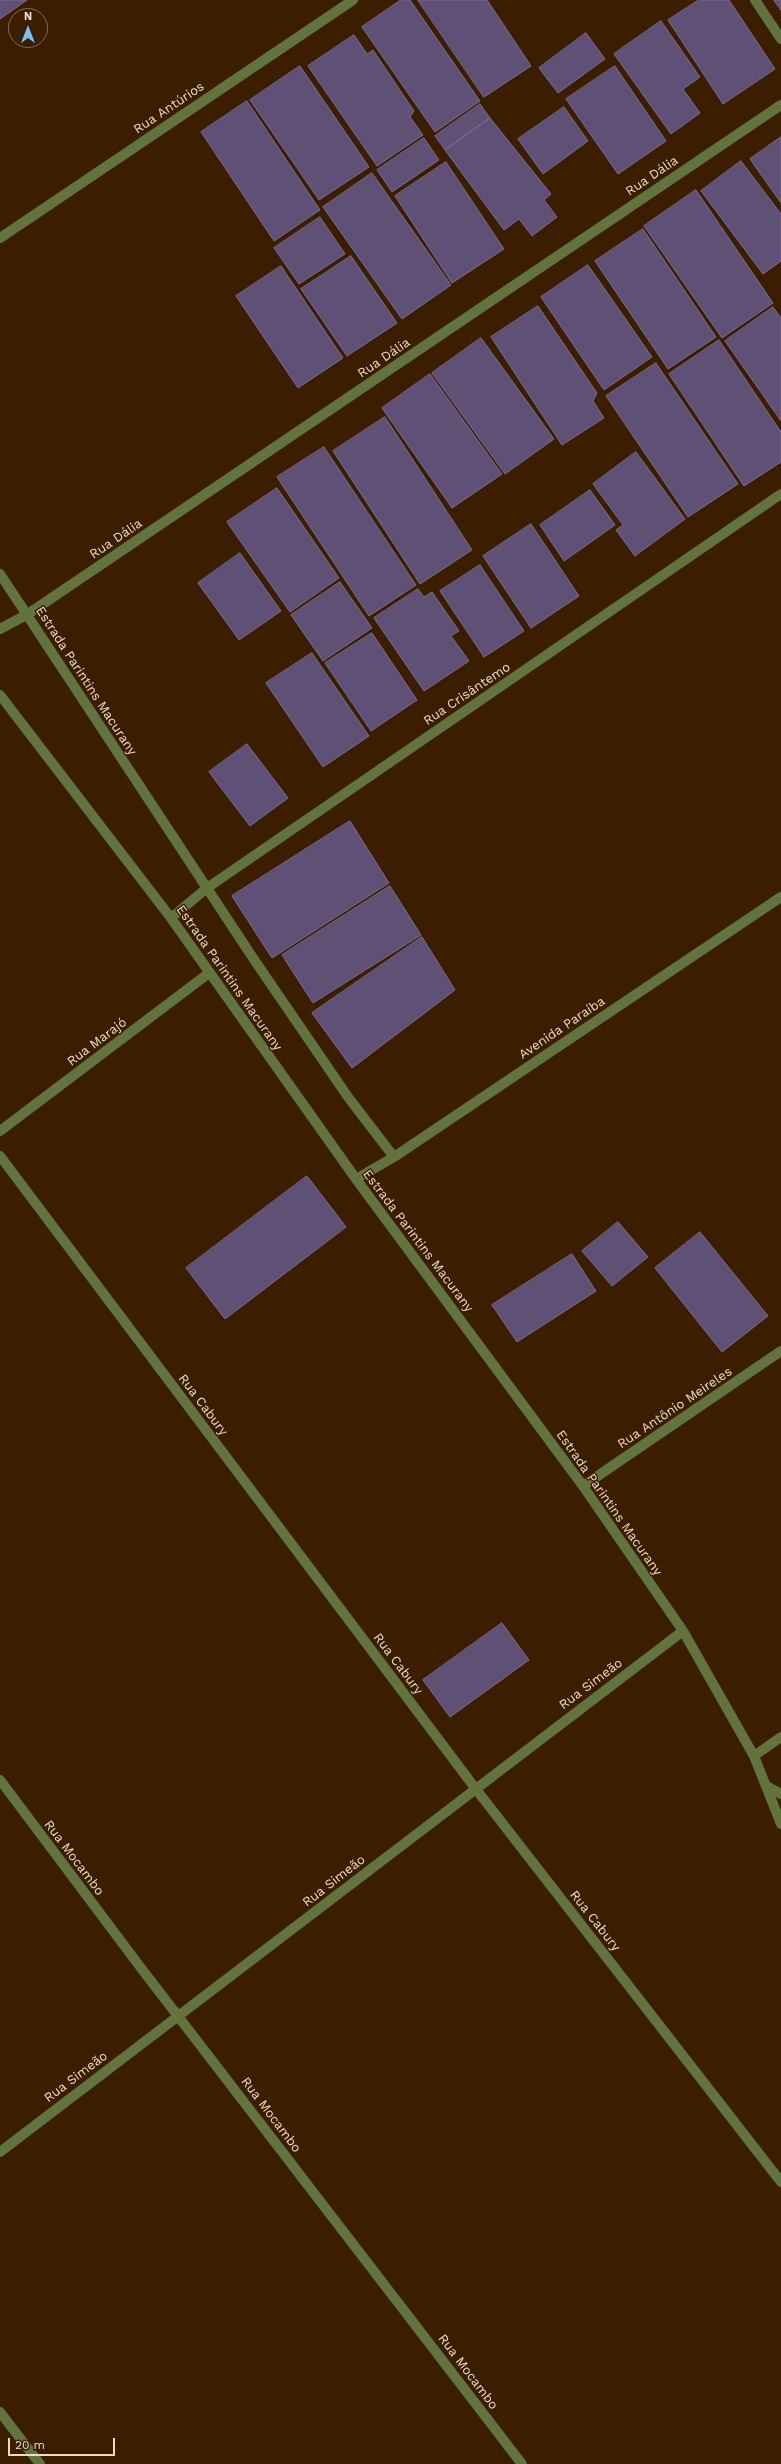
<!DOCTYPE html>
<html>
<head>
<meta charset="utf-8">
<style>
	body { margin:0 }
	#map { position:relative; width:781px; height:2464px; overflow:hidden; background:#3b1e00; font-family:"Work Sans",sans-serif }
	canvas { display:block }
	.north { position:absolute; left:8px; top:8px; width:40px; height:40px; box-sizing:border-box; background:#3b1e00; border:1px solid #826950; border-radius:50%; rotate:0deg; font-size:11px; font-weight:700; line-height:16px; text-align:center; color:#eddac9 }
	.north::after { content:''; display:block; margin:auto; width:14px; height:18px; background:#77bff7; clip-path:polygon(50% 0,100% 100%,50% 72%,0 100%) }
	.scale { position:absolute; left:8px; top:2438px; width:107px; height:18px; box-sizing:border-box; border:2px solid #eddac9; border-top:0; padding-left:5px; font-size:12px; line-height:14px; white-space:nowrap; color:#eddac9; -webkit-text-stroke:3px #3b1e00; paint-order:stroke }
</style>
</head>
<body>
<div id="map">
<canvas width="781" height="2464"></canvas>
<div class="north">N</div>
<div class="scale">20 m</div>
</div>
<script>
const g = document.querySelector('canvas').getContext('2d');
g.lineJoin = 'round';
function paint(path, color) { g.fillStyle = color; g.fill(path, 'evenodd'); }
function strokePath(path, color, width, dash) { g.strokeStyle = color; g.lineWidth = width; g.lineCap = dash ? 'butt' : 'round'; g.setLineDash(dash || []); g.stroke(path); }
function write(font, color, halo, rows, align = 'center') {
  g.font = font + ' "Work Sans",sans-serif'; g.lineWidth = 3; g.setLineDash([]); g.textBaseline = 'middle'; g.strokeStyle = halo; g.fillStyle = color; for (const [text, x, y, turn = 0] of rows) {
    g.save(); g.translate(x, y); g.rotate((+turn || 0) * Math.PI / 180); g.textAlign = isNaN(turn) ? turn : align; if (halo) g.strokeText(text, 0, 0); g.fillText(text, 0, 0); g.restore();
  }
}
const building = new Path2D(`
	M0,0H27L0,19Z
	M401,0H410L480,101L435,132L362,27Z
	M418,0H487L531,66L484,97Z
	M699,0H729L775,69L723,104L668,20Z
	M774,0H781V10Z
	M661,21L700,77L683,89L700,113L671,134L614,54Z
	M586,33L605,59L558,93L539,68Z
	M354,35L367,54L373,50L414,111L410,117L423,135L377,166L308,66Z
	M300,66L369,167L319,200L250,100Z
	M615,66L666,141L618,174L566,99Z
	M247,101L320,210L274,241L201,132Z
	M480,104L490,118L445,150L435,136Z
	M564,107L588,141L543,174L518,139Z
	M490,118L551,194L544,200L557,217L532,236L519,219L504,230L445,150Z
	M781,137V203L750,159Z
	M424,138L439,160L392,192L377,170Z
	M741,161L781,214V261L763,274L701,191Z
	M446,162L504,249L452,283L395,196Z
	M372,173L451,285L402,319L323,207Z
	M696,190L773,303L722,338L644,226Z
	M320,217L345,254L299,284L274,248Z
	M643,229L716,337L668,369L595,261Z
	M351,256L397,323L347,356L301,289Z
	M588,265L652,357L604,390L541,297Z
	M281,266L343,358L298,388L236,296Z
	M538,306L597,393L593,401L604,418L562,445L491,337Z
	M773,307L781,318V421L725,341Z
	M481,338L554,439L505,474L432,373Z
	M719,340L781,432V462L744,486L669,374Z
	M656,363L738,484L688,517L606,396Z
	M430,374L502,474L452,508L382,408Z
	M385,417L472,550L420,584L333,451Z
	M324,447L416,585L369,616L277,477Z
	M636,452L685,519L635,556L616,530L623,525L593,484Z
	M277,488L339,578L290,612L227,522Z
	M590,490L615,525L564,561L540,525Z
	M531,524L579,596L531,628L483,556Z
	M240,553L281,611L239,640L198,583Z
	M480,565L524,631L484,657L440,591Z
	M340,582L372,628L323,661L291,615Z
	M418,589L424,597L432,592L459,631L451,636L469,661L424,691L374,618Z
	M372,633L417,700L371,731L325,663Z
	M312,653L369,736L323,767L266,683Z
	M247,744L288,798L250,826L209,772Z
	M350,821L389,883L272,958L232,896Z
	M390,886L421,935L313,1003L282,955Z
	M422,937L455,990L352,1068L312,1013Z
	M307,1176L346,1227L225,1319L186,1268Z
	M618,1222L648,1257L612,1286L582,1251Z
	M700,1232L768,1316L722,1352L655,1268Z
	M572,1254L596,1291L517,1342L492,1305Z
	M502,1623L529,1660L450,1717L423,1680Z`);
paint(building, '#5f5075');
strokePath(building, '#7b6b92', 1);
strokePath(new Path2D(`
	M755,0L781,39
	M0,238L353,0
	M0,574L255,961L348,1097L394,1157
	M0,629L28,614L781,105
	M0,695L171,918L356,1179L583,1486L683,1631L754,1756L781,1824
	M171,918L207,888L781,494
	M0,1131L209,973
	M0,1156L475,1788L781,2182
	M356,1179L394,1157L781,897
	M583,1486L781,1351
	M754,1756L781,1737
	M0,1780L141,1968L522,2464
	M768,1787L781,1794
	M0,2152L683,1631
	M0,2412L40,2464`), '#62733d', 10);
write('13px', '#eddac9', '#3b1e00', [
	["Rua Antúrios",169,108,-34],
	["Rua Dália",652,176,-34],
	["Rua Dália",384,358,-34],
	["Rua Dália",116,539,-34],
	["Estrada Parintins Macurany",86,681,57],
	["Rua Crisântemo",467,694,-34],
	["Estrada Parintins Macurany",229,978,55],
	["Avenida Paraíba",562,1028,-34],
	["Rua Marajó",97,1042,-37],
	["Estrada Parintins Macurany",418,1241,53],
	["Rua Cabury",203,1405,53],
	["Rua Antônio Meireles",675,1408,-34],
	["Estrada Parintins Macurany",609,1503,55],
	["Rua Cabury",398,1664,53],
	["Rua Simeão",591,1684,-37],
	["Rua Mocambo",74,1858,53],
	["Rua Simeão",334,1881,-38],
	["Rua Cabury",595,1921,52],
	["Rua Simeão",76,2077,-37],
	["Rua Mocambo",271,2115,53],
	["Rua Mocambo",468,2372,53]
]);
</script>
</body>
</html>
